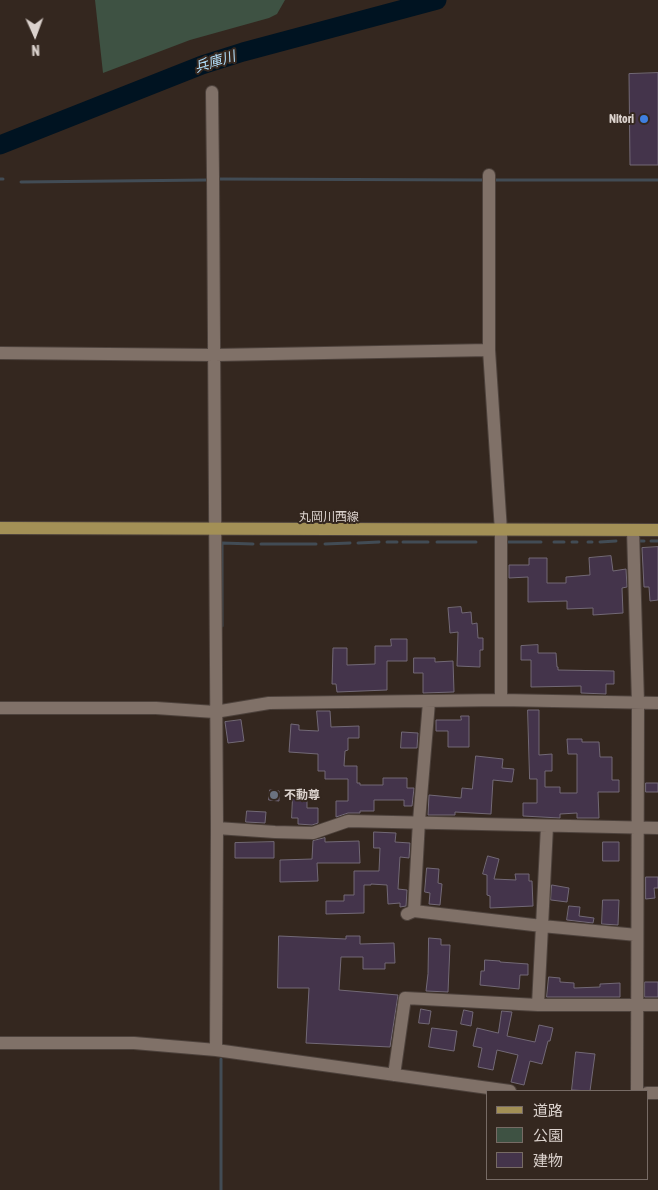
<!DOCTYPE html>
<html>
<head>
<meta charset="utf-8">
<style>
	body { margin:0 }
	#map { position:relative; width:658px; height:1190px; overflow:hidden; background:#34271f; font-family:"Asap Condensed","Noto Sans JP",sans-serif }
	canvas { display:block }
	.legend { position:absolute; left:486px; top:1090px; width:162px; height:90px; box-sizing:border-box; background:#34271f; border:1px solid #776b65; margin:0; padding:6px 9px; list-style:none; font-size:15px; color:#dbd2cd }
	.legend li { display:flex; align-items:center; gap:10px; height:25px }
	.legend b { width:25px; border:1px solid #776b65 }
	.north { position:absolute; left:10px; top:10px; width:50px; height:50px; -webkit-text-stroke:4px #34271f; paint-order:stroke; rotate:178deg; font-size:14px; font-weight:700; line-height:20px; text-align:center; color:#dbd2cd }
	.north::after { content:''; display:block; margin:auto; width:18px; height:22px; background:#dbd2cd; clip-path:polygon(50% 0,100% 100%,50% 72%,0 100%) }
</style>
</head>
<body>
<div id="map">
<canvas width="658" height="1190"></canvas>
<ul class="legend">
<li><b style="height:6px;background:#a39056"></b>道路</li>
<li><b style="height:14px;background:#3e5243"></b>公園</li>
<li><b style="height:14px;background:#44344b"></b>建物</li>
</ul>
<div class="north">N</div>
</div>
<script>
const g = document.querySelector('canvas').getContext('2d');
g.lineJoin = 'round';
function paint(path, color) { g.fillStyle = color; g.fill(path, 'evenodd'); }
function strokePath(path, color, width, dash) { g.strokeStyle = color; g.lineWidth = width; g.lineCap = dash ? 'butt' : 'round'; g.setLineDash(dash || []); g.stroke(path); }
function write(font, color, halo, rows, align = 'center') {
  g.font = font + ' "Asap Condensed","Noto Sans JP",sans-serif'; g.lineWidth = 4; g.setLineDash([]); g.textBaseline = 'middle'; g.strokeStyle = halo; g.fillStyle = color; for (const [text, x, y, turn = 0] of rows) {
    g.save(); g.translate(x, y); g.rotate((+turn || 0) * Math.PI / 180); g.textAlign = isNaN(turn) ? turn : align; if (halo) g.strokeText(text, 0, 0); g.fillText(text, 0, 0); g.restore();
  }
}
paint(new Path2D(`
	M95,0H285L277,14L269,18L190,40L103,73Z`), '#3e5243');
strokePath(new Path2D(`
	M0,179H3
	M219,179L485,180
	M496,180H658
	M21,182L207,180
	M640,541H644
	M651,541H658
	M387,542H397
	M403,542H428
	M437,542H476
	M503,542H541
	M554,542H564
	M572,542H577
	M588,542H592
	M600,542L616,541
	M358,543L379,542
	M261,544H316
	M325,544L350,543
	M222,626V543L253,544
	M221,1059V1190`), '#424c55', 3);
strokePath(new Path2D(`
	M0,145L202,65L243,52L437,0`), '#001321', 19);
const building = new Path2D(`
	M658,73V165H630L629,74Z
	M658,547V600L650,601L649,587H644L642,548Z
	M611,556L613,571L626,569L627,587L622,588L623,613L593,615V608L567,609V601L528,602V577L509,578V565H529V558H547V583H566V577L590,575L589,558Z
	M461,607L462,613L471,612L472,624L477,623L478,638H483V650H480V667L457,666L458,632L450,633L448,608Z
	M391,639H407V661H387V690L337,692L336,684H332L333,648H347V665L375,664V646H391Z
	M538,645V653H556L557,667H558V670L614,671V684H606V694L581,693V686L531,687V660H521V646Z
	M414,658H435V662L453,661L454,692L423,693V673H414Z
	M528,710H539V755L552,754V771H545V787H560V793H577V754H568L567,739H582V742H599L600,757H612V780H619V792H598L599,818H577V813L560,814V818L523,816V803H537V779H530Z
	M317,711H330L331,727L359,726V738H348V750L345,751L344,766H357V783H360V785H383V778H407V788H414L412,806H404V800H374V811H360V813H348L336,817V801H348V779H325V771H318V754L289,752L291,724L299,725V730L318,731Z
	M461,716H469V747H448V731H436V720H461Z
	M241,720L244,741L228,743L225,722Z
	M402,732L418,733L417,748H401Z
	M476,756L503,759L502,768L514,769L512,782L493,780L491,814L455,812V815H428L429,795L461,798L462,788L472,789Z
	M646,783H658V792H646Z
	M270,790L279,791V801L269,800Z
	M293,796L307,797V808H318V823L312,825L298,824V818H292Z
	M247,811L266,812L265,823L246,822Z
	M374,832L396,833L395,842L410,843L409,858L400,857L398,889L407,890L406,906L400,907V903L388,904L387,885L371,884V885H364V913L326,914V901H344V895H354V871H379L380,848H374Z
	M325,838V842L359,841L360,863H317L318,881L280,882V860L312,859L313,841Z
	M274,842V858H235V843Z
	M603,842H619V861H603Z
	M488,856L499,859L494,879L516,880L515,874H529V881H532L533,906L490,908V896L487,895V875L483,874Z
	M427,868L439,869L438,883L442,884L440,905L429,904L430,893L425,892Z
	M646,877H658V888H654L655,898L646,899Z
	M552,885L569,888L567,902L551,900Z
	M603,900H619L618,925L602,924Z
	M569,906L580,907L579,916L594,918L593,923L567,920Z
	M279,936L346,939V936H360V944L394,943L395,963H385V969H363V957H341L339,990L398,995L390,1047L306,1043L309,988H278Z
	M429,938L441,939V945H450L448,992L426,991L428,974Z
	M485,960L500,961V962L528,964V975H520L519,989L480,985L481,971H484Z
	M549,977L560,978V982L574,983V988L600,987V984L620,983V997H547Z
	M645,982H658V997H645Z
	M421,1009L431,1011L429,1024L419,1023Z
	M464,1010L473,1012L471,1026L461,1024Z
	M502,1011L512,1012L507,1036L535,1042L539,1025L553,1028L550,1041H548L542,1064L530,1061L524,1085L511,1082L518,1055L497,1050L493,1070L478,1067L482,1048L473,1046L477,1028L498,1033Z
	M432,1028L457,1031L454,1051L429,1047Z
	M576,1052L595,1054L590,1091L572,1090Z`);
paint(building, '#44344b');
strokePath(building, '#726976', 1);
const minor = new Path2D(`
	M212,92L213,176L217,828L216,1050
	M489,175V350L501,531V700
	M0,353L215,355L489,350
	M633,530L638,703L637,1091
	M0,708H156L215,712L269,703L501,700L658,703
	M217,828L275,832L313,833L348,821L658,828
	M414,911L542,926L547,826
	M407,914L414,911L419,821L429,702
	M538,1005L542,926L637,935
	M0,1043H134L216,1050L510,1091
	M394,1075L405,998L538,1005H658
	M647,1093H658`);
const major = new Path2D(`
	M0,528L658,530`);
strokePath(minor, '#4d423c', 14);
strokePath(major, '#4d423c', 14);
strokePath(minor, '#807168', 12);
strokePath(major, '#a39056', 12);
for (const [x, y, r, color] of [
	[644,119,5,"#3f7fe0"],
	[274,795,5,"#6b7280"]
]) { const dot = new Path2D(); dot.arc(x, y, r, 0, 2 * Math.PI); g.fillStyle = color; g.fill(dot); strokePath(dot, '#34271f', 2); }
write('bold 12px', '#dbd2cd', '#34271f', [
	["Nitori",634,119],
	["不動尊",284,795,"left"]
], 'right');
write('12px', '#dbd2cd', '#34271f', [
	["丸岡川西線",329,517]
]);
write('italic 14px', '#b1ddf9', '#34271f', [
	["兵庫川",215,62,-17]
]);
</script>
</body>
</html>
